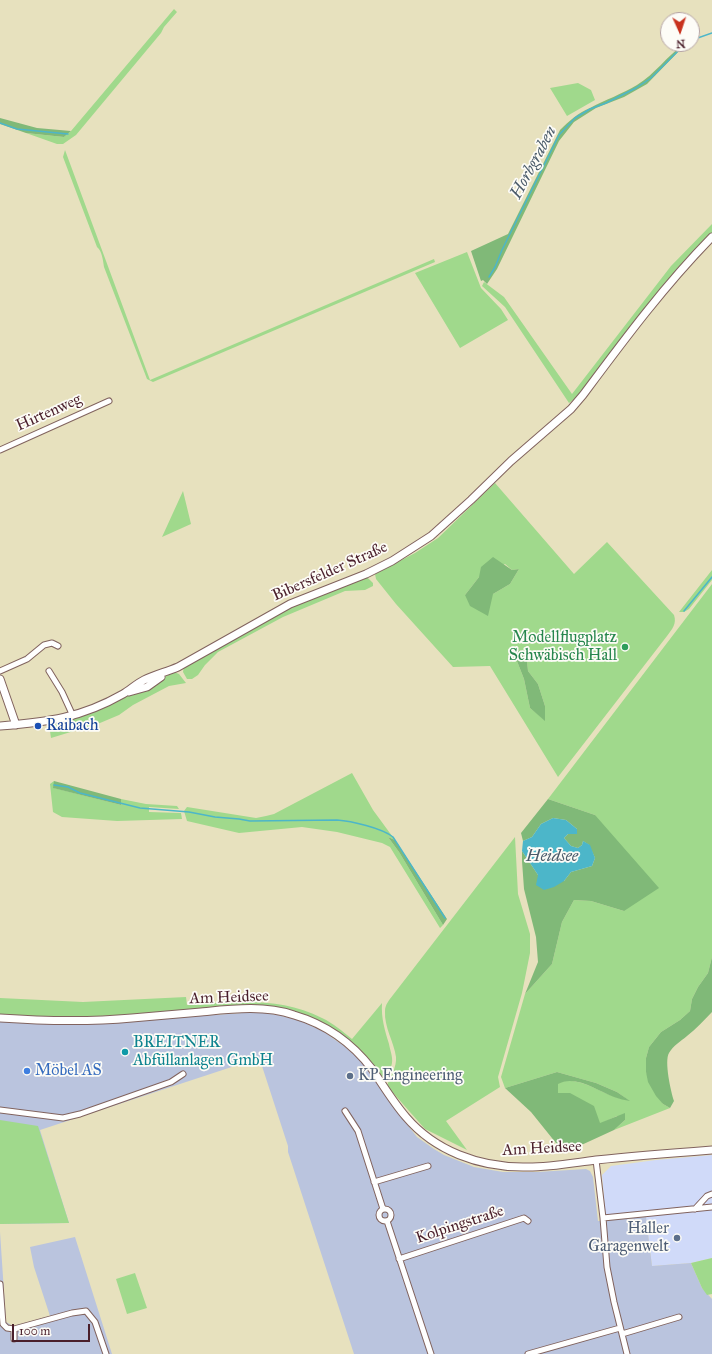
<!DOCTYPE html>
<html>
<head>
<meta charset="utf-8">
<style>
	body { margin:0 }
	#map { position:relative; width:712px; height:1354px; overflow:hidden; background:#e7e1be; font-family:"IM FELL Great Primer",serif }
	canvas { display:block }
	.north { position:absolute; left:660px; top:12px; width:40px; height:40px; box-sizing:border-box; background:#fdfcf7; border:1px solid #b5a4a5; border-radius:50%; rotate:177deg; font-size:11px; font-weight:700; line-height:16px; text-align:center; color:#4a1f2b }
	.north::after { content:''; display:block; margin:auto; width:14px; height:18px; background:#c8321e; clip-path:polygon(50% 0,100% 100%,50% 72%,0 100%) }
	.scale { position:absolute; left:12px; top:1324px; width:78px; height:18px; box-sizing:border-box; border:2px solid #4a1f2b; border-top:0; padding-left:5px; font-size:12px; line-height:14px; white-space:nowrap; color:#4a1f2b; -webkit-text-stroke:3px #fdfcf7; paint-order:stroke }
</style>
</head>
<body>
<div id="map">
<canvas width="712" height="1354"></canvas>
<div class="north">N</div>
<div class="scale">100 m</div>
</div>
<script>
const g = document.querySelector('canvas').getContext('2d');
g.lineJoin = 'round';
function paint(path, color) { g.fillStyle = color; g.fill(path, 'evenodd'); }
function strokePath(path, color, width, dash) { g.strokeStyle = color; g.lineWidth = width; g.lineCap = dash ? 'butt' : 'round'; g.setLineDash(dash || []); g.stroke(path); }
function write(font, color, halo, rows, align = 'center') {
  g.font = font + ' "IM FELL Great Primer",serif'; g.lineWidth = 3.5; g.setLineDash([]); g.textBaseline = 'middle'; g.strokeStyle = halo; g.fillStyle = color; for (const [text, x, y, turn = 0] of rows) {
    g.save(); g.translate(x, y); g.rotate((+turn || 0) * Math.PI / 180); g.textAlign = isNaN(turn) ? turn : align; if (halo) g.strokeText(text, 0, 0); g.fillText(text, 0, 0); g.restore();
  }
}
paint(new Path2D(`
	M712,1155V1258L691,1263L652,1266L646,1217L606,1220L602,1175L611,1166L656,1160Z`), '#d0daf9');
paint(new Path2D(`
	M257,1012L278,1015L301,1021L324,1032L344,1046L361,1061L402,1118L417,1137L434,1149L444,1155L474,1167L503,1172H537L586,1169L590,1171L593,1177L598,1221L646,1217L652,1266L691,1263L702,1288L712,1299V1354H354L288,1152V1146L261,1063L256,1059L40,1130L69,1223L0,1224V1021L98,1023Z
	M0,1232L6,1322L13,1326L50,1316L34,1267L30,1247L75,1237L112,1354H0Z`), '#bac4de');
paint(new Path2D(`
	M174,9L177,12L164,27L161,33L76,135L63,144H57L26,133L64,137L71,131Z
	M578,83L591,90L595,100L567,116L550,88Z
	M65,150L150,380L434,259L435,262L153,382L147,379L104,267C103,260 102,251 97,247L63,157Z
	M712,224V234L659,290L578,396L569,403L505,307L482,286L484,282L504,297L572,394L671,266Z
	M467,252L481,288L501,309L508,320L460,348L415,273Z
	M495,483L574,574L607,542L674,615C677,624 672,629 667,636L558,777L490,666L453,667L396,604L376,579L375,574L415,553L438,538ZM505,564L512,570L519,569L510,584L493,594L465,595L479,577ZM526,650L528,671L538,684L545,706V720L530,708L524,679L515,656L518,651Z
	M183,491L191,524L162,537Z
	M712,570V580L689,609L684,612H679Z
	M366,576L373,583V586L365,590L345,591L283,617L218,652L205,665L198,675L192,679H187L183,672L184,666L267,618Z
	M712,584V957L708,973L698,987L692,999L690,1011L680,1020L661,1032L649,1047L646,1058V1072L663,1104L670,1108L614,1130L625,1120L617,1116L600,1124L558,1093V1083C575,1075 596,1090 613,1096C618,1098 623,1099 628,1100L617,1092L596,1083L557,1072L505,1088L501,1077L525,994L552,964L562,922L574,900L591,901L624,911L595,815L548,799Z
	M174,672L179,674L186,683L169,686L133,705L119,715L100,723L51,738L49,724L128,695Z
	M352,773L373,810L395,840L388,837L399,852L443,925L440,928L390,847L382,843L337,832L302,827L239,833L187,821L184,811L187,807L256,818L266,816L274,814Z
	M54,781V788L121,805V799L146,804L177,806L179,809L149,807V812L181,813L182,819L117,821L62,817L53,812L50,784Z
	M515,837L518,894L530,934V953L522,993L498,1077L500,1087L446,1121L467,1150L425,1129L387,1086C390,1077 397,1067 396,1057C394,1042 384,1027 385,1011C385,1005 389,1000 393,995Z
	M186,997L187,1005C233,1002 280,996 322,1018C333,1023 343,1032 352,1039L382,1003C381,1018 385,1031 389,1044C390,1050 393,1057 392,1063C391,1070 386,1074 381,1078L371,1063L304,1015L284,1008L249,1005C167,1012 83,1021 0,1015V998L83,1002Z
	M0,1120L38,1126L69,1223L0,1224Z
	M712,1258V1294L707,1295L702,1288L691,1263Z
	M135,1273L147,1308L127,1314L116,1279Z`), '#a0d98c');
paint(new Path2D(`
	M684,44H688L681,49L647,84L624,97L596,108L574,122L559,141L497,269L487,284L483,280L481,281L471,251L508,234L560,130C569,121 578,113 590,108C605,100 622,94 637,85C655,74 667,56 684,44Z
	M0,118L37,128L71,131L64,137L26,133L0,124Z
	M493,557L512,570L519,569L510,584L493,594L488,616L470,606L465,595L479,577L481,567Z
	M526,650L528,671L538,684L545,706V721L530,708L524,679L515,656L518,651Z
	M54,781L121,799V805L53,788Z
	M548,799L595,815L659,888L624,911L591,901L574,900L562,922L552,964L525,994L538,962L536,937L524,889L522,861V851L538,875L564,881L571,872L592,866L595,858L589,845L583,841L582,845L578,848L571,846L564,838L568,834H577V829L566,820L553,818L541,824L532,837L523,841L521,833Z
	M388,837L395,840L447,919L443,925L399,852Z
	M712,957V1012C704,1020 696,1029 687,1036C681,1041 673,1046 669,1053C664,1061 671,1092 674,1101L670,1108L663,1104L656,1096L648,1082L646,1072V1058L649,1047L661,1032L680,1020L690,1011L692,999L698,987L708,973Z
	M557,1072L596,1083L617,1092L630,1101C625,1100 619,1099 614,1097C598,1091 575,1074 558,1084V1093H570L594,1106L600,1123L625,1113V1120L614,1130L564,1153L531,1112L505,1088Z`), '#80b978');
paint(new Path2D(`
	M553,818L566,820L577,829V834H568L564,838L571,846L578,848L582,845L583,841L590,845L595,858L592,866L571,872L564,881L554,887L544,890L536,885L538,875L522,851L523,841L532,837L541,824Z`), '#4cb6c9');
strokePath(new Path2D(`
	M692,40L712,33
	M0,123L17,129L68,134
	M489,277L495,267L502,250L559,135L575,118L590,109L606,103L636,88L651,78L685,44
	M684,611L712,577
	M54,785L68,787L80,793L140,808L189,812L215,817L239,819L250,821L337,820C351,821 382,828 393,837L445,918`), '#4cb6c9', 1.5);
const street = new Path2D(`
	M0,450L109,401
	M0,671L27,659L44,645L52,643L58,646
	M49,671L62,692L73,716
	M0,1110L63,1118L80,1114L171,1082L183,1074
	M345,1111L358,1131L383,1209
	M596,1160L603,1218L607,1267L614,1302L627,1354
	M374,1182L428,1166
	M379 1215a6 6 0 1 1 12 0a6 6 0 1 1-12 0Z
	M695,1209L707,1196L712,1194
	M603,1218L712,1207
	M387,1221L431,1354
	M399,1259L524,1218L528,1221
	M0,1284L3,1324L7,1328L14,1329L72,1313L86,1311L95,1322L106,1354
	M14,1329V1339
	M622,1334L679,1317
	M528,1354L620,1328`);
const secondary = new Path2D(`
	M0,679L16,725
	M129,692L147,687L161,677
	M0,726C48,722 81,718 123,694C130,690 136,684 144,680C154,675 166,672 178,667L290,604L366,574L392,561L431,536L471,500L511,461L571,409L583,395C624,340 664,286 712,237
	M0,1018C44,1021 88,1022 132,1018C155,1016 178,1014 201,1012C232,1009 264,1005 294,1015C325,1024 352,1043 372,1069C383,1085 393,1102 406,1117C435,1151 479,1167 523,1167C547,1168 572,1163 596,1160C635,1156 673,1153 712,1150`);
strokePath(street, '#81635e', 7);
strokePath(secondary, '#81635e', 9);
strokePath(street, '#fff', 5);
strokePath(secondary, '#fff', 7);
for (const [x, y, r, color] of [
	[625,647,4,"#2e9e5b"],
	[38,726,4,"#1a4fb4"],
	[125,1052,4,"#0f9aa8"],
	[27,1071,4,"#3f7fe0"],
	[350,1076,4,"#5c6f8a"],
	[677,1238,4,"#5c6f8a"]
]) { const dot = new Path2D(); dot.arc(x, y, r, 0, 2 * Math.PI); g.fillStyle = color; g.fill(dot); strokePath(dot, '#fdfcf7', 1.5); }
write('16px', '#4a1f2b', '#fdfcf7', [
	["Hirtenweg",49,413,-24],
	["Bibersfelder Straße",330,572,-24],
	["Am Heidsee",229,998,-2],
	["Am Heidsee",542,1149,-3],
	["Kolpingstraße",460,1225,-18]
]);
write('16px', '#27864d', '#fdfcf7', [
	["Modellflugplatz",617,638],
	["Schwäbisch Hall",617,656]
], 'right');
write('16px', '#164399', '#fdfcf7', [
	["Raibach",46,726]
], 'left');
write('16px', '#0d838f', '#fdfcf7', [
	["BREITNER",133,1043],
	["Abfüllanlagen GmbH",133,1061]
], 'left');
write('16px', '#366cbe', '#fdfcf7', [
	["Möbel AS",35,1071]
], 'left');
write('16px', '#4e5e75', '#fdfcf7', [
	["KP Engineering",358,1076],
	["Haller",669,1229,"right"],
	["Garagenwelt",669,1247,"right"]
], 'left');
write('italic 17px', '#4b5b6a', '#fdfcf7', [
	["Horbgraben",534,163,-62],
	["Heidsee",552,857]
]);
</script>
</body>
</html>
